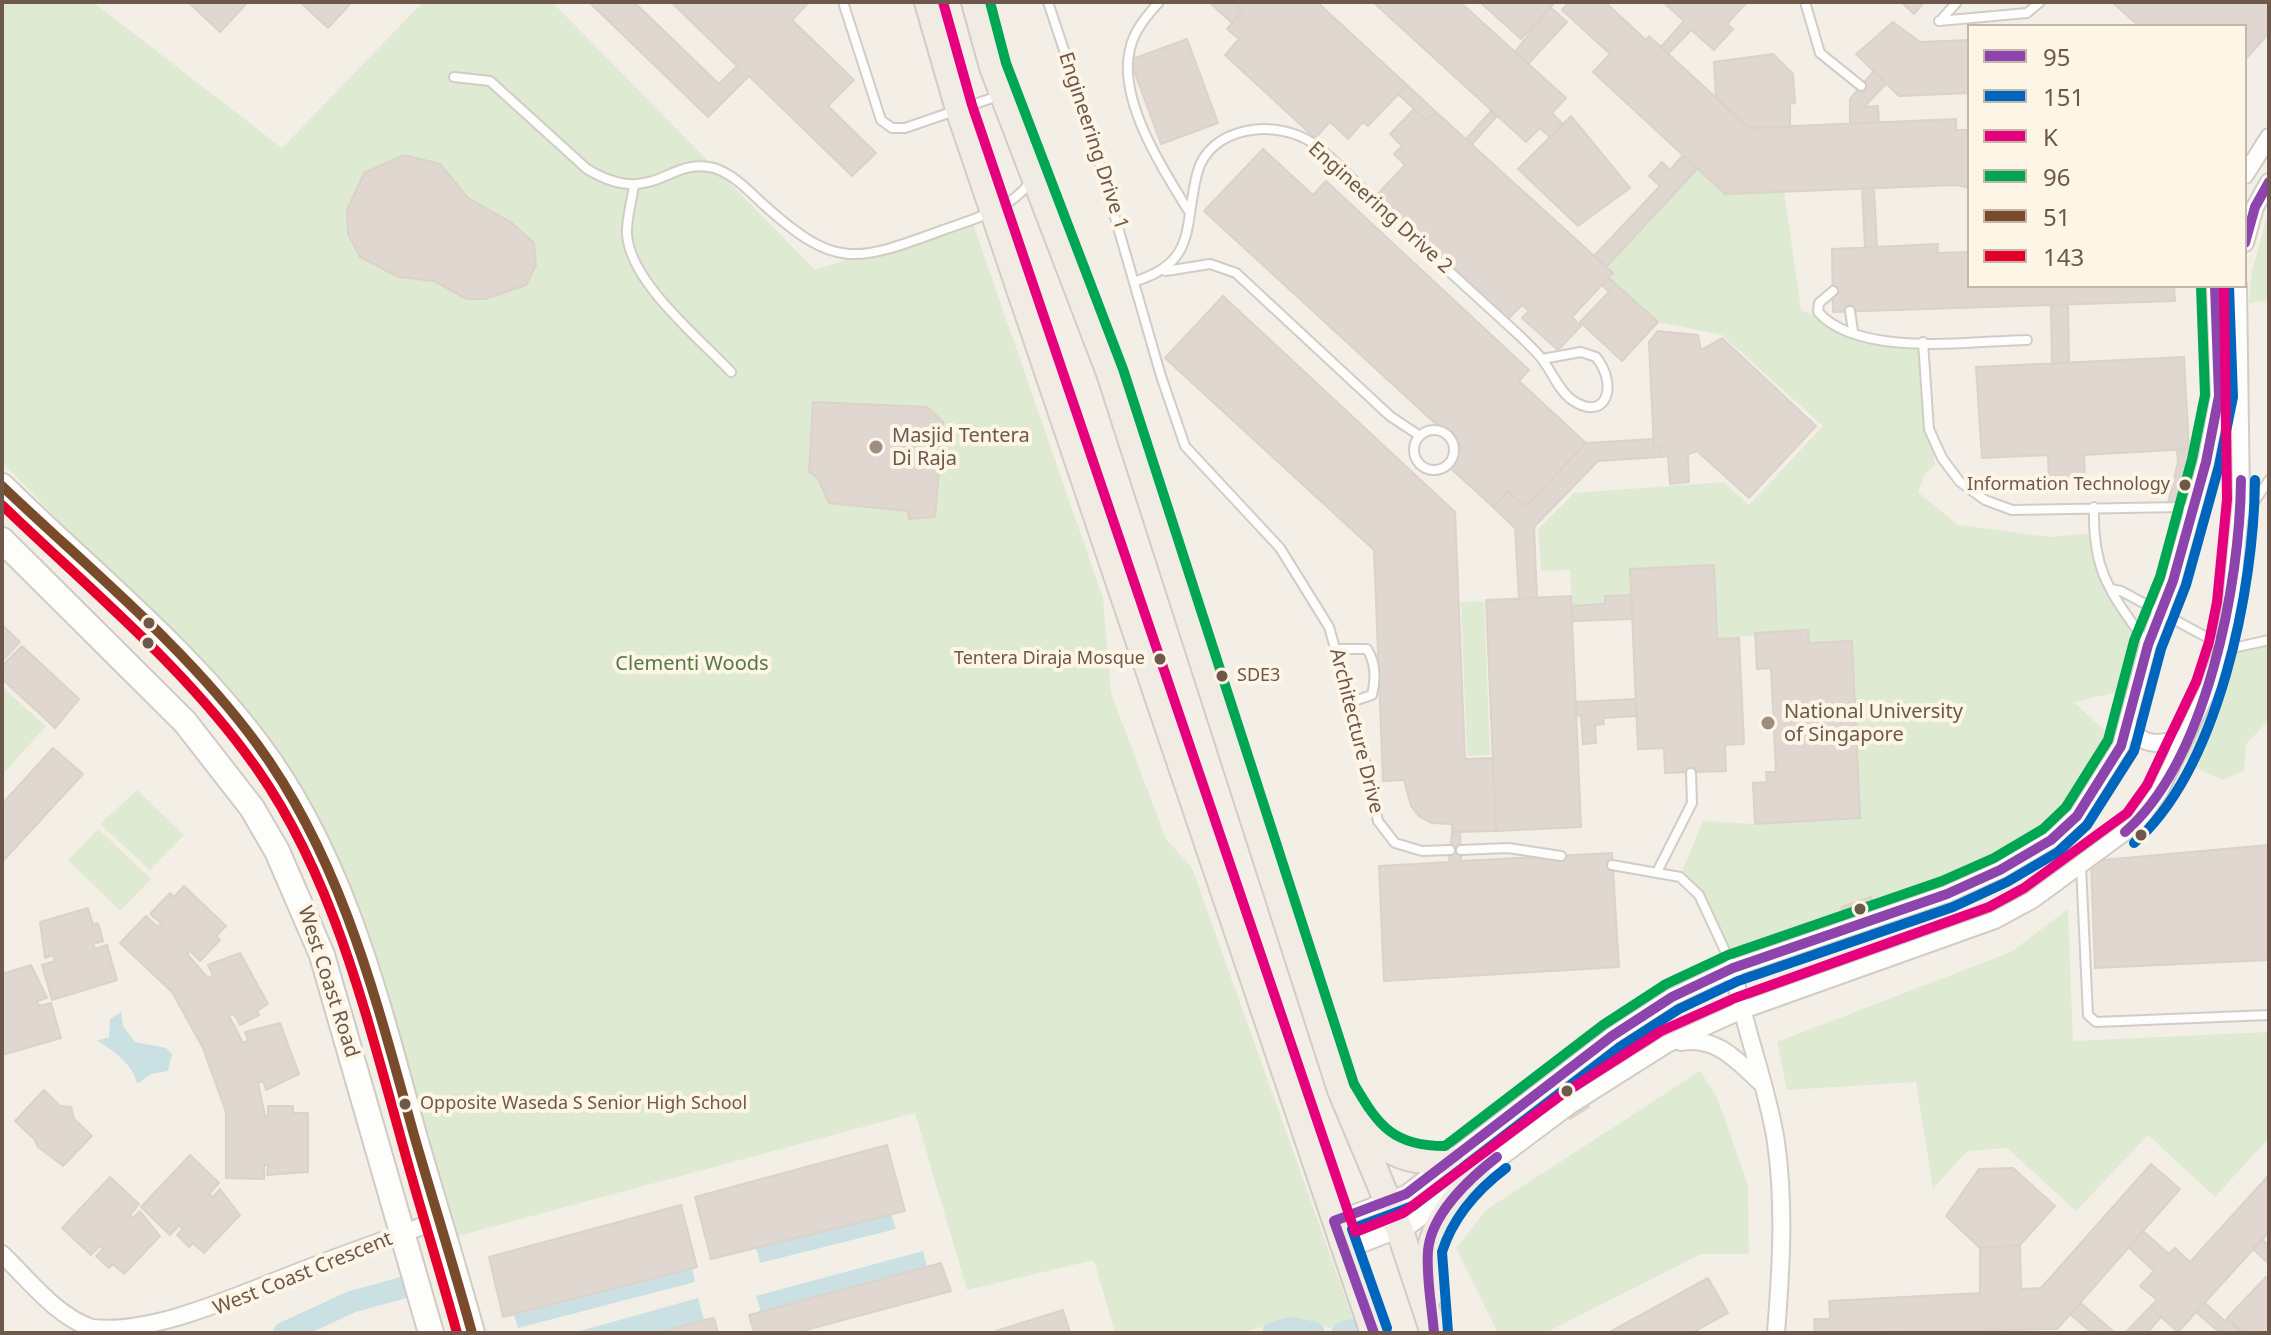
<!DOCTYPE html>
<html>
<head>
<meta charset="utf-8">
<style>
	body { margin:0 }
	#map { position:relative; width:2271px; height:1335px; overflow:hidden; background:#f3efe7; font-family:"Noto Sans",sans-serif }
	canvas { display:block }
	.frame { position:absolute; inset:0; border:4px solid #6e584b; pointer-events:none }
	.legend { position:absolute; left:1967px; top:24px; width:280px; height:264px; box-sizing:border-box; background:#fdf5e6; border:2px solid #c4b6a8; margin:0; padding:10px 14px; list-style:none; font-size:24px; color:#6e584b }
	.legend li { display:flex; align-items:center; gap:16px; height:40px }
	.legend b { width:40px; border:2px solid #c4b6a8 }
</style>
</head>
<body>
<div id="map">
<canvas width="2271" height="1335"></canvas>
<div class="frame"></div>
<ul class="legend">
<li><b style="height:10px;background:#8e44ad"></b>95</li>
<li><b style="height:10px;background:#0065bd"></b>151</li>
<li><b style="height:10px;background:#e5007d"></b>K</li>
<li><b style="height:10px;background:#00a651"></b>96</li>
<li><b style="height:10px;background:#7a4b2a"></b>51</li>
<li><b style="height:10px;background:#e4002b"></b>143</li>
</ul>
</div>
<script>
const g = document.querySelector('canvas').getContext('2d');
g.lineJoin = 'round';
function paint(path, color) { g.fillStyle = color; g.fill(path, 'evenodd'); }
function strokePath(path, color, width, dash) { g.strokeStyle = color; g.lineWidth = width; g.lineCap = dash ? 'butt' : 'round'; g.setLineDash(dash || []); g.stroke(path); }
function write(font, color, halo, rows, align = 'center') {
  g.font = font + ' "Noto Sans",sans-serif'; g.lineWidth = 8; g.setLineDash([]); g.textBaseline = 'middle'; g.strokeStyle = halo; g.fillStyle = color; for (const [text, x, y, turn = 0] of rows) {
    g.save(); g.translate(x, y); g.rotate((+turn || 0) * Math.PI / 180); g.textAlign = isNaN(turn) ? turn : align; if (halo) g.strokeText(text, 0, 0); g.fillText(text, 0, 0); g.restore();
  }
}
paint(new Path2D(`
	M2,2H93L282,148L423,2H552L815,270L971,218L1103,598L1111,693L1166,839L1192,868L1354,1322L1329,1328L1294,1318L1241,1333H1115L1094,1260L967,1290L915,1113L450,1238L364,945L230,698L2,462Z
	M1698,168L1784,191L1801,310L1866,338L1923,342L1926,405L1935,465L1925,474L1918,492L1958,525L2051,537L2094,533L2100,567L2148,645L2136,688L2074,702L2121,746L2077,816L2000,870L1733,968L1699,895L1680,877L1703,821L1755,824L1860,818L1851,641L1809,643L1808,630L1717,639L1714,566L1631,595L1605,596V604L1572,606L1570,570L1541,571L1538,529L1574,493L1724,482L1749,505L1823,426L1722,335L1658,322L1609,278L1613,273L1606,267Z
	M2269,209V300L2249,303L2252,271Z
	M1484,601L1490,755L1467,756L1461,602Z
	M2269,640V720L2246,744L2244,770L2224,780C2205,772 2189,768 2181,748L2223,646Z
	M2,687L46,726L2,775Z
	M137,790L184,835L150,870L100,824Z
	M98,829L151,879L120,911L68,860Z
	M2068,909L2073,1041L2269,1032V1138L2215,1197L2148,1135L2076,1211L2007,1148L1967,1151L1933,1189L1916,1082L1787,1090L1777,1042L2011,952Z
	M1700,1071L1717,1097L1748,1185L1749,1254H1701L1545,1333H1498L1456,1248L1486,1210Z`), '#dfead2');
paint(new Path2D(`
	M121,1012L123,1026L135,1042L166,1048L172,1054L168,1071L151,1074L137,1084C134,1066 114,1050 97,1041L109,1037L110,1019Z
	M891,1214L896,1229L760,1263L756,1248Z
	M923,1251L927,1266L761,1312L756,1296Z
	M692,1268L695,1282L518,1328L514,1315Z
	M698,1298L704,1320L659,1333H573Z`), '#cae0e2');
strokePath(new Path2D(`
	M284,1333L351,1302L416,1284
	M1273,1333L1292,1328L1314,1333
	M1342,1333L1360,1328`), '#cae0e2', 22);
const building = new Path2D(`
	M188,2H248L220,32Z
	M300,2H352L328,28Z
	M589,2H634L719,84L737,66L671,2H809L792,20L854,80L828,106L876,153L852,176L749,76L708,117Z
	M1209,2H1234L1243,11L1232,23Z
	M1242,2H1317L1407,85L1368,126L1363,122L1348,139L1330,122L1315,138L1225,55L1239,39L1227,29L1243,11L1239,6Z
	M1373,2H1460L1566,98L1552,113L1563,124L1551,138L1540,128L1526,142Z
	M1480,2H1555L1521,39Z
	M1569,2H1605L1646,40L1649,36L1749,128L1956,119V130H1969V188L1957,185L1725,194L1593,72L1610,54L1562,10Z
	M1663,2H1747L1727,24L1733,29L1714,50L1691,30L1668,54L1661,47L1684,21Z
	M1901,2H1924L1914,14Z
	M2112,2H2269V33L2245,60V26H2139Z
	M1550,7L1567,22L1528,64L1515,52Z
	M1893,22L1920,42L1969,40V93L1899,96L1856,54Z
	M1187,39L1218,123L1161,144L1130,60Z
	M1773,54L1793,74L1795,103L1790,104V127L1749,128L1716,98L1714,62Z
	M1874,71L1886,84L1864,107L1878,106L1879,122L1850,124V99Z
	M1407,85L1436,112L1427,121L1398,94Z
	M1414,109L1427,121L1436,112L1613,273L1572,317L1581,326L1558,350L1522,318L1529,311L1522,305L1508,319L1375,197L1405,165L1394,154L1402,146L1390,134Z
	M1491,111L1497,116L1472,144L1466,139Z
	M1571,116L1630,188L1578,226L1518,169Z
	M1263,149L1313,195L1326,181L1529,370L1519,381L1586,443L1525,507L1508,491L1493,507L1447,465L1462,448L1204,211Z
	M404,155L440,164L468,198L512,223L534,243L536,265L526,285L485,299H467L434,281L399,277L360,257L348,234L347,210L364,173Z
	M1683,155L1698,168L1606,267L1594,256L1660,186L1649,176L1662,162L1670,170Z
	M1862,188H1874L1877,247H1865Z
	M1938,244L1937,253L1969,252V286H2174L2175,301L1833,312L1832,249Z
	M1609,278L1658,322L1622,361L1580,322L1609,292L1602,285Z
	M1223,296L1455,512L1465,759L1493,758L1496,831L1452,832V824L1432,823L1419,816L1411,806L1404,780L1383,781L1374,550L1165,358Z
	M2051,306H2068L2069,362L2052,363Z
	M1658,331L1698,335L1701,350L1722,338L1816,426L1749,498L1697,451L1688,454L1689,482L1670,484L1668,456L1661,457L1660,447L1654,448L1649,342Z
	M2184,357L2189,449L2084,455L2085,478L2049,481L2048,455L1982,458L1976,367Z
	M813,402L927,407L943,422L935,517L909,519L908,511L829,503L818,478L809,472Z
	M1654,439V448L1660,447L1661,457L1598,461L1534,527L1537,598L1519,599L1515,528L1493,507L1508,491L1525,507L1586,443Z
	M2189,449L2190,462L2179,506L2168,503L2178,462L2177,450Z
	M1714,565L1717,639L1739,638L1744,744L1725,745L1726,771L1665,773L1664,748L1638,749L1630,569Z
	M1631,595L1633,619L1573,621L1572,606L1605,604V596Z
	M1571,596L1581,827L1496,831L1486,600Z
	M2,625L20,642L2,661Z
	M1808,630L1809,643L1852,641L1860,818L1755,824L1753,783L1767,782L1766,772H1776L1771,668L1757,669L1755,633Z
	M22,646L79,699L55,728L2,679V666Z
	M1636,699L1637,716L1603,718L1604,724L1595,725L1596,743L1583,744L1581,715L1576,716V702Z
	M53,748L83,774L2,862V804Z
	M1452,832H1460L1461,861L1612,853L1619,967L1384,981L1379,866L1449,862Z
	M2269,845V960L2095,968L2091,861Z
	M184,886L226,926L216,936L220,940L200,961L190,951L187,954L208,978L213,975L208,965L240,953L268,1004L257,1011L259,1015L240,1025L234,1014L229,1016L243,1043L248,1041L245,1032L280,1023L299,1074L266,1090L263,1081L258,1083L265,1116H268V1106H293V1113H308V1172L267,1175L268,1165H264V1179L226,1178V1112L203,1048L172,992L120,943L146,916L158,927L161,923L150,914L170,893L174,897Z
	M1871,897L1875,909L1845,919L1841,907Z
	M88,908L93,925L98,923L103,941L93,944L95,949L107,945L117,980L52,1000L42,965L55,961L53,955L45,958L40,922Z
	M31,965L47,998L37,1001L39,1006L51,1003L61,1038L2,1055V974Z
	M44,1090L60,1106L71,1107L74,1119L92,1136L63,1166L38,1147L35,1140L15,1121Z
	M1585,1101L1589,1107L1570,1119L1566,1113Z
	M887,1145L905,1211L711,1259L695,1197Z
	M190,1155L219,1183L209,1194L213,1197L220,1189L240,1215L204,1253L193,1243L189,1247L177,1235L183,1229L179,1225L170,1235L141,1207Z
	M2151,1164L2180,1189L2057,1329L1815,1333L1814,1319H1830L1829,1301L1980,1293V1248L2020,1245L2021,1289L2041,1288Z
	M2013,1168L2055,1206L2020,1245L1980,1248L1946,1216L1979,1169Z
	M2269,1175V1232L2178,1332L2150,1307L2157,1300L2140,1286L2154,1271L2128,1247L2143,1231L2169,1254L2175,1248L2190,1262Z
	M110,1177L139,1204L130,1215L133,1218L140,1211L160,1236L124,1274L113,1264L109,1268L96,1256L103,1249L100,1246L91,1255L62,1228Z
	M681,1205L697,1267L503,1317L489,1257Z
	M2262,1239L2269,1246V1264L2253,1249Z
	M941,1263L951,1291L795,1333H754L749,1315Z
	M2266,1277L2269,1280V1333H2244L2227,1318Z
	M1708,1278L1728,1313L1692,1333H1608Z
	M2081,1303L2115,1333H2092L2070,1314Z
	M2205,1303L2225,1321L2228,1319L2241,1333H2220L2196,1312Z
	M2150,1307L2161,1317L2147,1333H2125Z
	M1063,1310L1070,1333H996V1331Z
	M714,1318L718,1333H659L704,1320Z`);
paint(building, '#dfd7d0');
strokePath(building, '#dbd2ca', 2);
const service = new Path2D(`
	M843,2L881,120L892,128H905L1001,95
	M1048,2L1084,110L1161,376L1185,446L1280,548L1329,627L1359,732L1378,821L1395,843L1422,851L1450,850
	M1159,2C1147,16 1134,30 1130,49C1117,99 1164,172 1190,213
	M1805,2L1820,53L1861,86
	M1939,21L2027,13L2040,2
	M1940,21L1957,2
	M454,77L490,81L587,169C653,209 668,156 714,168C733,174 748,190 763,204C835,269 854,263 943,230C976,218 1010,210 1031,181
	M634,185C632,201 626,219 627,235C631,283 699,338 731,372
	M1166,271L1210,264L1236,273L1390,416L1420,436
	M1136,281C1197,262 1184,226 1197,174C1209,125 1278,118 1314,144C1340,163 1362,190 1385,212C1430,254 1475,295 1520,336C1527,343 1536,351 1542,359C1552,372 1559,391 1572,400C1606,423 1619,386 1596,357L1581,352L1542,359
	M1833,291L1819,303L1818,312C1859,358 1971,341 2027,340
	M1850,311L1853,331
	M1923,342L1929,429L1942,458L1960,482L1985,500L2012,510L2182,507
	M1414 450a20 20 0 1 1 40 0a20 20 0 1 1-40 0Z
	M2094,507C2092,572 2111,593 2147,644
	M2244,517L2269,480
	M2111,589L2121,591L2223,646L2233,648L2269,640
	M1337,649H1367C1376,663 1376,679 1372,695L1351,702
	M1461,850L1508,848L1561,856
	M1612,865L1680,877L1699,895L1733,968
	M2081,866L2088,1015L2096,1022L2269,1015
	M1657,872L1692,803L1691,773`);
const minor = new Path2D(`
	M2245,175L2269,137
	M2245,243L2255,207L2269,182
	M2128,727C2146,749 2161,744 2186,737
	M1733,968C1743,1027 1767,1083 1776,1142C1785,1205 1781,1270 1776,1333
	M1681,1042C1715,1036 1736,1059 1759,1081
	M1334,1221L1406,1194L1612,1036L1672,997L1733,968L1947,894L2000,870L2051,840L2077,816L2121,746L2148,645L2173,581L2206,462L2219,396L2215,286
	M1346,1250L1410,1225L1569,1106L1667,1044L1740,1011L1995,920L2032,900L2137,823L2159,792L2209,687L2223,646L2231,604L2241,500L2238,286
	M2,1254C28,1279 57,1317 92,1328C155,1335 243,1293 301,1271C347,1253 393,1237 439,1220`);
const secondary = new Path2D(`
	M2,486C87,570 185,648 257,744C343,858 377,1001 414,1135C433,1201 454,1267 472,1333
	M2,540L185,722L252,808L277,851L322,955L431,1333`);
const primary = new Path2D(`
	M928,2L959,109L1374,1333
	M975,2L993,67L1110,373L1341,1090L1400,1231L1434,1333
	M1362,1124C1386,1155 1412,1163 1450,1160
	M1431,1293C1422,1235 1444,1215 1477,1172`);
strokePath(service, '#d2ccc6', 12);
strokePath(minor, '#d2ccc6', 20);
strokePath(secondary, '#d1cbc3', 28);
strokePath(primary, '#d3cbc5', 30);
strokePath(service, '#fdfdfb', 8);
strokePath(minor, '#fdfdfb', 16);
strokePath(secondary, '#fdfdfb', 24);
strokePath(primary, '#f0ece4', 26);
strokePath(new Path2D(`
	M2245,243L2255,207L2269,182
	M2125,832C2207,760 2240,584 2241,480
	M1374,1333L1334,1221L1406,1194L1612,1036L1672,997L1733,968L1947,894L2000,870L2051,840L2077,816L2121,746L2148,645L2173,581L2206,462L2219,396L2215,286
	M1434,1333C1432,1307 1426,1278 1428,1251C1431,1214 1470,1178 1497,1157`), '#8e44ad', 10);
strokePath(new Path2D(`
	M2134,843C2219,768 2254,589 2255,480
	M1387,1328L1352,1229L1413,1206L1620,1047L1679,1009L1738,981L1953,907L2007,882L2058,852L2087,825L2134,751L2161,649L2186,585L2219,466L2233,397L2229,286
	M1448,1332L1442,1252C1453,1217 1477,1190 1506,1168`), '#0065bd', 10);
strokePath(new Path2D(`
	M943,2L972,105L1355,1232L1403,1213L1561,1095L1661,1031L1735,998L1989,907L2024,888L2127,813L2147,785L2196,682L2209,642L2217,602L2227,499L2224,286`), '#e5007d', 10);
strokePath(new Path2D(`
	M990,2L1006,63L1123,369L1354,1084C1379,1127 1394,1146 1445,1146L1603,1025L1666,984L1728,955L1942,881L1994,858L2043,829L2066,807L2108,740L2134,641L2160,577L2192,459L2205,395L2201,287`), '#00a651', 10);
strokePath(new Path2D(`
	M2,486C89,569 186,647 257,744C342,860 376,999 414,1135C433,1201 454,1267 472,1333`), '#7a4b2a', 10);
strokePath(new Path2D(`
	M2,505C85,585 175,659 244,751C329,862 363,1003 400,1135C418,1202 439,1267 457,1333`), '#e4002b', 10);
for (const [x, y, r, color] of [
	[876,447,8,"#9d8d82"],
	[2185,485,7,"#6e584b"],
	[149,623,7,"#6e584b"],
	[148,643,7,"#6e584b"],
	[1160,659,7,"#6e584b"],
	[1222,676,7,"#6e584b"],
	[1768,723,8,"#9d8d82"],
	[2141,835,7,"#6e584b"],
	[1860,909,7,"#6e584b"],
	[1567,1091,7,"#6e584b"],
	[405,1104,7,"#6e584b"]
]) { const dot = new Path2D(); dot.arc(x, y, r, 0, 2 * Math.PI); g.fillStyle = color; g.fill(dot); strokePath(dot, '#fdf5e6', 3); }
write('18px', '#6e584b', '#fdf5e6', [
	["Information Technology",2170,485],
	["Tentera Diraja Mosque",1145,659],
	["SDE3",1237,676,"left"],
	["Opposite Waseda S Senior High School",420,1104,"left"]
], 'right');
write('20px', '#6e584b', '#fdf5e6', [
	["Engineering Drive 1",1093,141,72],
	["Engineering Drive 2",1380,208,42],
	["Architecture Drive",1356,731,76],
	["West Coast Road",328,982,72],
	["West Coast Crescent",303,1274,-22]
]);
write('20px', '#6e584b', '#fdf5e6', [
	["Masjid Tentera",892,436],
	["Di Raja",892,459],
	["National University",1784,712],
	["of Singapore",1784,735]
], 'left');
write('20px', '#547847', '#fdf5e6', [
	["Clementi Woods",692,664]
]);
</script>
</body>
</html>
